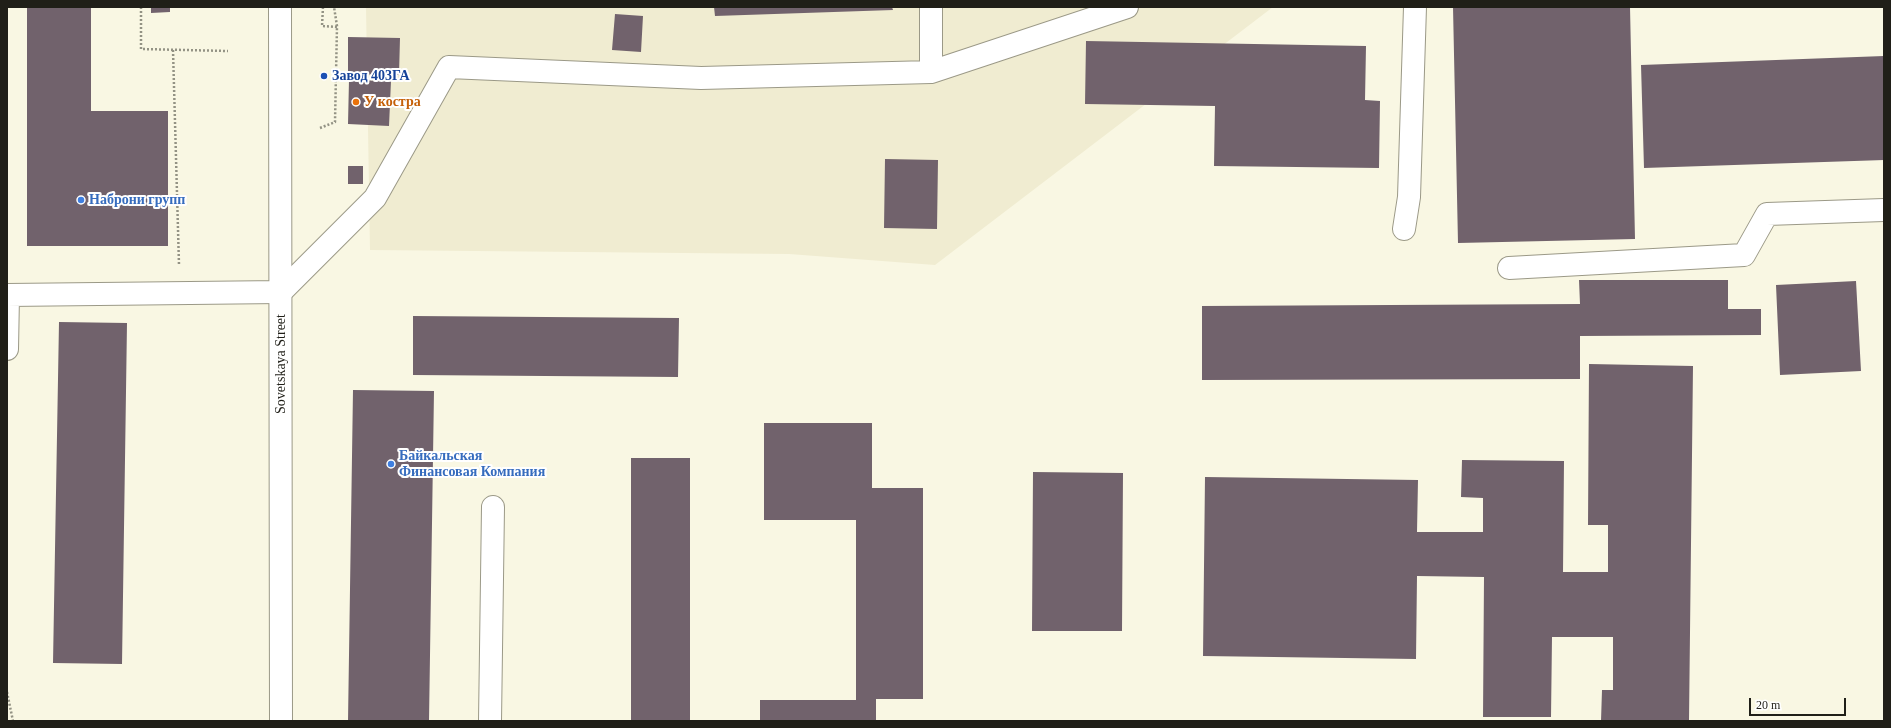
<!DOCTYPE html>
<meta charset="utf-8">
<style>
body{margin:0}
#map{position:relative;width:1891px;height:728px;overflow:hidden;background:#f9f7e3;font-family:Georgia,serif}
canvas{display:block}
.frame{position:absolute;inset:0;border:8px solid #201f18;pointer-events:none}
.scale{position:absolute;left:1749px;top:698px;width:97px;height:18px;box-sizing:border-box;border:2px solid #201f18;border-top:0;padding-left:5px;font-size:12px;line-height:14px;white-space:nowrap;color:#201f18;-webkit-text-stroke:3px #fff;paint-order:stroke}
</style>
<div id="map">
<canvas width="1891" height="728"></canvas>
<div class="frame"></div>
<div class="scale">20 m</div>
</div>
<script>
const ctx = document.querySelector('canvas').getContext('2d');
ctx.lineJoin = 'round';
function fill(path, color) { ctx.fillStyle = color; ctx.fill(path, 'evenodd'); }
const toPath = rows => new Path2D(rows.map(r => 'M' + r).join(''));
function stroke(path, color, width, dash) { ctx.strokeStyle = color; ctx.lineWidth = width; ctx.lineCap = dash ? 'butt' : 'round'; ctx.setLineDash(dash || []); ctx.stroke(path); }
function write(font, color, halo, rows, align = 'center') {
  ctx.font = font + ' Georgia,serif'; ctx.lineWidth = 4; ctx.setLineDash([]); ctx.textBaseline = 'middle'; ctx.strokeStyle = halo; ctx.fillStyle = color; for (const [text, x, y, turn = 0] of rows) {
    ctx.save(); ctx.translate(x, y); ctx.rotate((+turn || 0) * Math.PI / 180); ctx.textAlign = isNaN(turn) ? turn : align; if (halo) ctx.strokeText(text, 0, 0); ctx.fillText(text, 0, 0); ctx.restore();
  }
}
fill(toPath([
 [366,7,1273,7,935,265,789,254,370,250]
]), '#f0ecd1');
fill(toPath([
 [27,7,91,7,91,111,168,111,168,246,27,246],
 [151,7,170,7,170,12,151,13],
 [714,7,892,7,893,10,715,16],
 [1453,7,1630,7,1635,239,1458,243],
 [615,14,643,16,641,52,612,50],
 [348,37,400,38,399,75,348,74],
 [1086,41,1366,46,1365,100,1380,101,1379,168,1214,166,1215,106,1085,104],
 [1884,56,1884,160,1644,168,1641,65],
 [349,80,391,81,389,126,348,124],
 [885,159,938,160,937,229,884,228],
 [348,166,363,166,363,184,348,184],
 [1579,280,1728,280,1728,309,1761,309,1761,335,1580,336,1580,379,1202,380,1202,306,1580,304],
 [1856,281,1861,371,1780,375,1776,285],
 [413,316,679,318,678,377,413,375],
 [59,322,127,323,122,664,53,663],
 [1589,364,1693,366,1689,721,1601,721,1602,690,1613,690,1613,637,1552,637,1551,717,1483,717,1484,577,1417,576,1416,659,1203,656,1205,477,1418,480,1417,532,1483,532,1483,498,1461,497,1462,460,1564,461,1563,572,1608,572,1608,525,1588,525],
 [353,390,434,391,429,721,348,721],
 [764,423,872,423,872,488,923,488,923,699,876,699,876,721,760,721,760,700,856,700,856,520,764,520],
 [631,458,690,458,690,721,631,721],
 [1033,472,1123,473,1122,631,1032,631]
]), '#71626c');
const minor = toPath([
 [931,72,1127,7],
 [1404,229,1409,197,1415,7],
 [1509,268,1744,255,1767,214,1884,210],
 [7,295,281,292,375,198,449,67,701,78,931,72,931,7],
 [7,296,8,296,7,349],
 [490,721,493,507]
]);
const major = toPath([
 [280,7,281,721]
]);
stroke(minor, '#9b9987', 24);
stroke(major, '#9b9987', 24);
stroke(toPath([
 [141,7,141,49,228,51],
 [323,7,322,26,337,27],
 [173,50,179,265],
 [320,128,335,122,337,26,334,7],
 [7,692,13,721]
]), '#939284', 2.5, [2, 2]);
stroke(minor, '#fff', 22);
stroke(major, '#fff', 22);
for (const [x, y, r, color] of [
 [324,76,4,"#1a4fb4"],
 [356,102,4,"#e8710a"],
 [81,200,4,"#3f7fe0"],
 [391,464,4,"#3f7fe0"]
]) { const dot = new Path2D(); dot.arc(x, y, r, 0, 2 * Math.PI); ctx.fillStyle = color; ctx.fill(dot); stroke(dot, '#fff', 1.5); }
write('bold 14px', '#164399', '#fff', [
 ["Завод 403ГА",332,76]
], 'left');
write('bold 14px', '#c56008', '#fff', [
 ["У костра",364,102]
], 'left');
write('bold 14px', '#366cbe', '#fff', [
 ["Наброни групп",89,200],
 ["Байкальская",399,456],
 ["Финансовая Компания",399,472]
], 'left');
write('14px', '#201f18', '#fff', [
 ["Sovetskaya Street",281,364,-90]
]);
</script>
